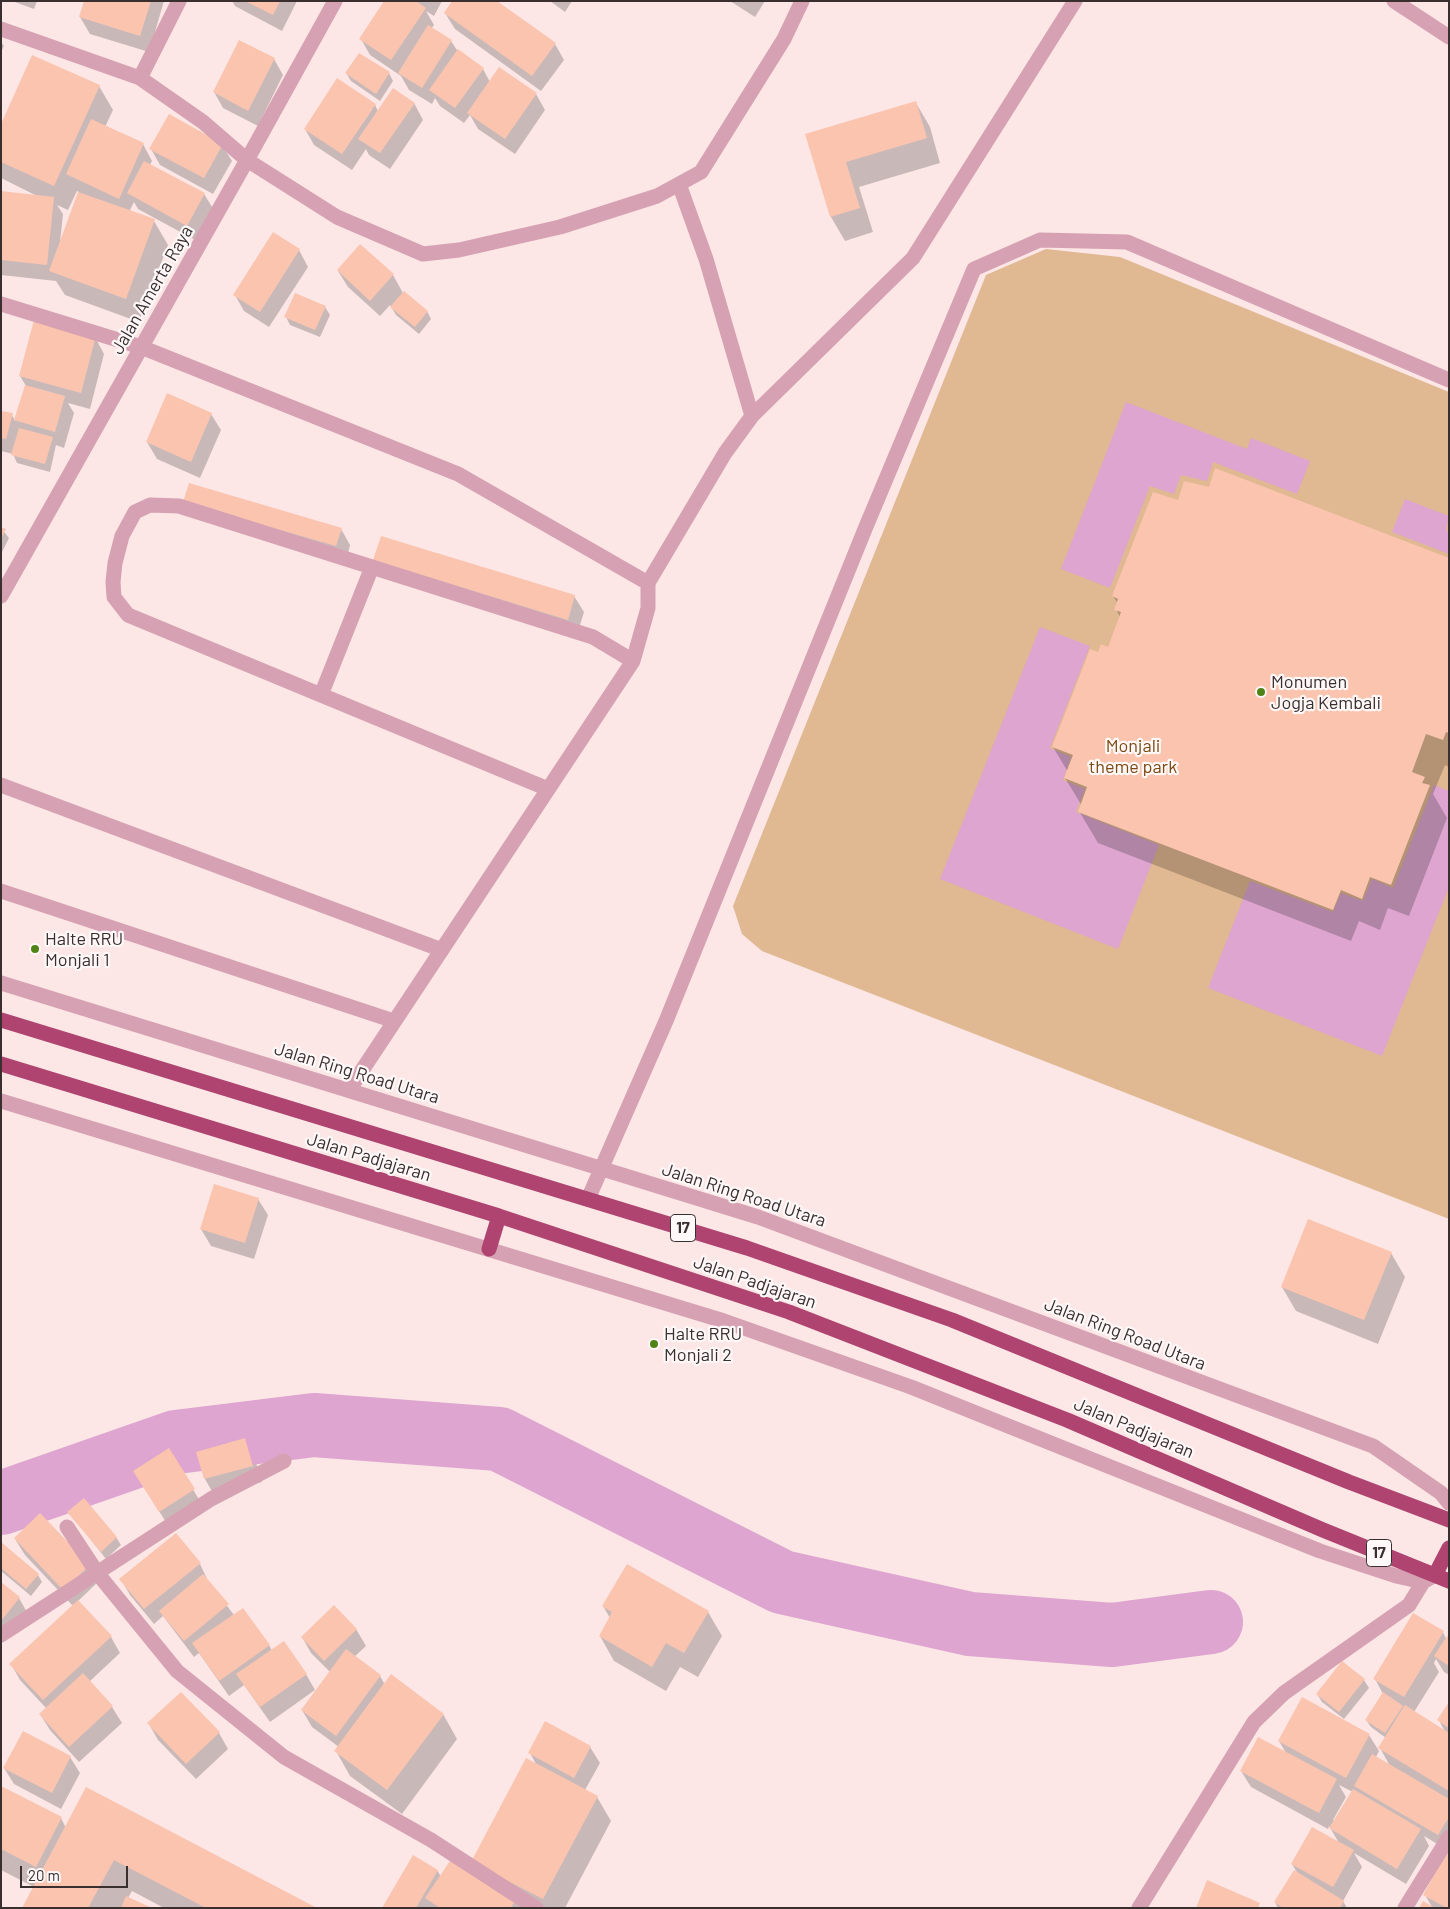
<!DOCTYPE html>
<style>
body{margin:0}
#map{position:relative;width:1450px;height:1909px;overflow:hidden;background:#fce7e6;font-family:Barlow,sans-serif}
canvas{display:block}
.frame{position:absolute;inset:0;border:2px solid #382f2e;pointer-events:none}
.scale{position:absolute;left:20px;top:1866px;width:108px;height:22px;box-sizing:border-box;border:2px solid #382f2e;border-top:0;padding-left:6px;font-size:15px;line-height:18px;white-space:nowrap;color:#382f2e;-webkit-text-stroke:4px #fef8f8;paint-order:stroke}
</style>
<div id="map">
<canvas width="1450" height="1909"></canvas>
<div class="frame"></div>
<div class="scale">20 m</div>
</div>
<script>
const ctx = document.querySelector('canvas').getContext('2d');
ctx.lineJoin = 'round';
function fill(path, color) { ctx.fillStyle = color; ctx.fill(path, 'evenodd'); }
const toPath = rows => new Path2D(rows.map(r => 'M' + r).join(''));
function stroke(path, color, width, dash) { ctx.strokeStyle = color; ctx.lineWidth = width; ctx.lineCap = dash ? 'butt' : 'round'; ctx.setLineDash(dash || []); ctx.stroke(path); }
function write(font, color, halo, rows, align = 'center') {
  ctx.font = font + ' Barlow,sans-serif'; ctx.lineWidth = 4.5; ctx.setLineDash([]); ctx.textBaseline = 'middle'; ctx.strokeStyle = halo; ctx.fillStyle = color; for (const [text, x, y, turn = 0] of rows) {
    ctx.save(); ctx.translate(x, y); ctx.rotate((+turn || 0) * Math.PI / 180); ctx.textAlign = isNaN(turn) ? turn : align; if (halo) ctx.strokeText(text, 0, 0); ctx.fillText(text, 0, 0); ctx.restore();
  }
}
fill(toPath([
 [1046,249,1120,257,1449,392,1449,1219,762,951,742,934,733,906,986,275]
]), '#e0b892');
fill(toPath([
 [1126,402,1247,449,1251,438,1310,461,1297,494,1213,462,1207,481,1181,475,1174,494,1150,486,1110,588,1061,569],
 [1405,499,1449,516,1446,530,1449,532,1449,554,1392,532],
 [1040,627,1090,646,1050,748,1071,757,1063,780,1085,789,1076,812,1159,845,1118,949,940,879],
 [1434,785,1449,791,1449,887,1382,1056,1208,988,1250,881,1333,912,1341,893,1363,901,1372,879,1393,888]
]), '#dda5cf');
fill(toPath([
 [12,1,37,1,34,9],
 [85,1,164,1,149,52,90,34,80,17],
 [232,1,297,1,282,31,235,6],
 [386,1,442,1,434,16,426,11,434,25,431,29,451,41,457,50,483,69,490,82,536,94,545,110,515,154,478,129,470,115,464,123,440,106,435,98,432,104,409,90,401,76,370,55,361,39],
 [550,1,572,1,565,12],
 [730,1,765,1,755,17],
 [445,13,555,44,564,60,541,91,455,29],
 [1,42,4,46,1,52],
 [274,59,283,75,258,126,223,108,214,92],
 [346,73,389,73,393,81,380,101,351,81],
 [99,86,113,110,105,127,143,144,152,161,150,165,204,194,214,210,197,241,138,209,134,202,129,212,154,221,168,245,139,322,65,295,56,281,1,275,1,192,37,196,1,178,1,127],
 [77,191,79,192,60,243,63,214,57,205,68,210],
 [414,103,423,120,390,169,369,155,366,149,352,170,314,145,305,129,375,105,378,111],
 [916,103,930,127,940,163,859,187,873,232,845,241,831,217,806,135],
 [222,145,232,161,213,194,160,165,151,149],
 [360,246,393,275,403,293,427,311,431,319,419,334,396,315,390,305,380,316,348,287,338,271],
 [299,250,308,267,269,327,244,311,235,295],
 [325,307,330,315,320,337,290,325,286,317],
 [95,337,104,354,90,409,68,403,74,413,64,448,56,445,50,472,17,463,13,454,1,451,1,412,12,415,15,421,26,386,20,376],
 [211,414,221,430,200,478,157,459,147,442],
 [1178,502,1449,560,1449,767,1445,765,1433,794,1447,818,1409,916,1388,908,1380,930,1359,921,1351,941,1098,843,1079,811,1082,806,1065,778,1068,772,1053,747,1098,653,1108,648,1120,617,1116,609,1118,604,1113,596],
 [194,518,341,529,350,545,346,562],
 [1,528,9,538,2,552,1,552],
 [374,560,574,596,584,612,577,635],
 [258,1199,268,1215,254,1259,211,1246,201,1229],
 [1391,1253,1405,1277,1378,1344,1296,1311,1282,1287],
 [245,1440,254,1456,262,1482,214,1495,205,1479,197,1453],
 [169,1450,203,1506,169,1527,144,1487],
 [69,1512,116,1537,121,1545,106,1559],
 [15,1539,89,1566,98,1582,77,1602,111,1637,120,1653,89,1682,112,1707,122,1723,79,1762,50,1730,40,1714,46,1708,20,1680,11,1664,73,1606,25,1555],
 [1,1544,38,1575,42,1582,31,1596,1,1571],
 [200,1564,208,1581,234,1615,269,1645,272,1651,306,1674,315,1690,270,1722,244,1685,229,1696,199,1653,194,1657,163,1616,154,1624,130,1595,121,1579],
 [1,1584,19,1598,28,1614,1,1633],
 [603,1606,708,1612,722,1636,698,1677,680,1667,666,1691,614,1661,600,1636,610,1618],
 [356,1629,366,1646,354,1657,380,1676,385,1685,443,1714,457,1739,402,1814,350,1776,336,1751,339,1747,312,1727,302,1710,330,1672,311,1653,302,1637],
 [1443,1632,1446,1639,1449,1638,1449,1675,1444,1672,1436,1659,1434,1663,1439,1672,1414,1712,1445,1732,1439,1720,1449,1704,1449,1908,1420,1908,1432,1907,1425,1895,1449,1851,1424,1836,1429,1846,1406,1884,1354,1853,1362,1867,1343,1901,1347,1908,1278,1908,1275,1902,1298,1874,1292,1864,1339,1843,1329,1826,1328,1829,1251,1787,1241,1771,1286,1753,1279,1741,1369,1735,1379,1751,1376,1757,1390,1766,1380,1748,1386,1738,1371,1727,1366,1720,1383,1694,1375,1679],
 [1339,1785,1353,1792,1335,1821,1333,1820,1346,1797],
 [1342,1663,1364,1680,1369,1688,1344,1719,1322,1702,1317,1694],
 [149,1724,219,1733,228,1749,196,1779,158,1740],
 [590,1747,600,1763,585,1790,597,1797,611,1821,565,1908,384,1908,437,1870,441,1877,483,1879,536,1764,530,1753],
 [70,1757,80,1773,61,1809,14,1784,4,1768],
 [1,1788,61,1818,66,1828,312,1908,164,1908,132,1891,128,1898,149,1908,24,1908,34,1887,1,1870]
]), '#0003');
stroke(toPath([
 [1,1503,176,1442,314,1425,499,1439,782,1582,970,1624,1112,1635,1211,1622]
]), '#dda5cf', 64);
fill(toPath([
 [84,1,151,1,140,36,79,17],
 [245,1,280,1,273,15],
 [384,1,416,1,426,8,391,60,359,39],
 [452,1,497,1,556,43,532,76,444,13],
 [428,25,452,40,422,88,398,73],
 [239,40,275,58,248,111,213,92],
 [458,49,484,68,455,108,429,90],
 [359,53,390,72,376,94,345,73],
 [32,55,100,85,54,186,1,162,1,124],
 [499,67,537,93,505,139,467,113],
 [337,78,376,104,342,154,304,129],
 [393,88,415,103,380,153,358,139],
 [916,101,927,138,846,162,860,208,830,217,805,134],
 [169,114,223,144,204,178,149,149],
 [91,119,144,143,119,199,66,174],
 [144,161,205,193,187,226,127,193],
 [1,191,54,197,47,265,1,260],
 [78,192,155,219,126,299,49,271],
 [273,232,300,249,260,312,233,295],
 [360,244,394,274,370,301,337,270],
 [404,291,428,311,415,327,390,307],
 [295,293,326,306,315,330,284,317],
 [34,320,96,336,81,393,19,376],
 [25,385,65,396,55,432,14,420],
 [167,393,212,413,191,462,146,442],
 [1,411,13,413,6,439,1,438],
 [19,428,53,437,45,464,11,455],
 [1215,468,1449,558,1449,733,1446,732,1443,740,1426,734,1412,772,1425,777,1422,783,1430,785,1391,885,1370,877,1362,899,1341,890,1333,910,1078,812,1087,787,1064,778,1073,755,1052,747,1090,649,1098,652,1101,644,1108,647,1121,612,1114,610,1118,599,1112,596,1153,492,1178,500,1184,481,1209,487],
 [189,483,342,528,336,546,183,502],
 [1,527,6,529,1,538],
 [381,536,575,595,568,620,373,560],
 [214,1184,259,1198,245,1243,200,1229],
 [1308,1219,1392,1252,1364,1320,1281,1287],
 [245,1438,253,1466,204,1479,196,1452],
 [169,1448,195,1489,159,1512,133,1471],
 [84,1498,117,1537,101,1552,67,1512],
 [40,1513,90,1565,63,1590,14,1538],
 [176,1533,201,1563,144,1609,119,1579],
 [1,1542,39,1574,26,1589,1,1568],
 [627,1564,709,1611,684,1653,666,1643,652,1667,599,1636,612,1612,602,1606],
 [203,1574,229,1604,184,1641,159,1611],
 [1,1582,20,1597,1,1621],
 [78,1600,112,1636,43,1700,9,1664],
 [334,1605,357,1629,324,1661,301,1637],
 [243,1608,270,1645,219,1681,192,1643],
 [1413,1613,1444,1631,1404,1697,1373,1679],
 [1447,1636,1449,1637,1449,1666,1434,1656],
 [284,1641,307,1674,260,1707,236,1674],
 [346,1649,381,1675,336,1736,301,1710],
 [1342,1661,1365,1679,1339,1712,1316,1694],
 [83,1673,113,1706,69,1747,39,1714],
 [391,1674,444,1714,387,1790,334,1751],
 [181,1692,220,1732,186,1764,147,1723],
 [1383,1692,1403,1706,1385,1733,1365,1720],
 [1302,1697,1370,1734,1346,1778,1278,1741],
 [1449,1702,1449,1728,1437,1720],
 [1405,1705,1449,1733,1449,1791,1378,1748],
 [545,1721,591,1746,574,1778,528,1753],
 [23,1731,71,1756,52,1793,3,1768],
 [1258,1737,1337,1779,1319,1813,1240,1771],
 [1372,1754,1449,1799,1449,1817,1438,1835,1354,1786],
 [526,1758,598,1796,543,1899,471,1862],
 [1,1786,62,1817,36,1867,1,1849],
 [86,1787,317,1908,206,1908,114,1860,88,1908,22,1908],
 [1353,1789,1421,1829,1397,1869,1329,1828],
 [1312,1827,1354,1850,1333,1887,1291,1864],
 [1449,1848,1449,1908,1447,1908,1423,1895],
 [413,1855,438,1870,416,1908,382,1908],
 [452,1858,516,1899,511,1908,440,1908,425,1898],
 [1294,1870,1344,1901,1340,1908,1283,1908,1274,1902],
 [1207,1880,1260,1903,1258,1908,1196,1908],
 [126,1896,152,1908,121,1908],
 [1423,1901,1435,1908,1419,1908]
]), '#fbc4af');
stroke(toPath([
 [1394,1,1449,37],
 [1,29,140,78,203,122,247,160,337,217,423,254,459,250,560,227,657,196,701,172,784,39,802,1],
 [140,78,179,1],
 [1,304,141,347,458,474,648,583,648,608,633,661,349,1090],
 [752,416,913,258,1075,1],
 [648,583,725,453,752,416,706,259,679,184],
 [1,596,247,160,335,1],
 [321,695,372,567],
 [1,785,442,950],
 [548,789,128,615,114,597,113,582,115,563,122,536,135,512,150,505,179,506,593,637,633,661],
 [1,891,394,1021],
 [1,983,758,1217,1373,1446,1441,1493,1449,1503],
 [1,1101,724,1321,911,1387,1320,1551,1396,1576,1423,1582,1435,1575],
 [588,1199,666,1021,865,529,974,269,1040,240,1127,242,1449,380],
 [67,1527,98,1574,177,1671,284,1757,431,1840,536,1908],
 [1,1635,211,1499,284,1461],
 [1139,1908,1254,1722,1284,1693,1409,1605,1423,1582],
 [1405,1908,1449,1837]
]), '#d6a1b2', 15);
stroke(toPath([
 [1,1020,747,1248,952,1320,1349,1482,1449,1520],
 [1,1064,499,1216,789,1312,1067,1420,1323,1530,1449,1581],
 [489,1249,499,1216],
 [1435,1575,1449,1548]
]), '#af4470', 15);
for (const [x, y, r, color] of [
 [1261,692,5,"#508317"],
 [35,949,5,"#508317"],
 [654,1344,5,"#508317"]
]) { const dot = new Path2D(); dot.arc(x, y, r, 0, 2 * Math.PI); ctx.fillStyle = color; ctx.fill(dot); stroke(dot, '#fef8f8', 2); }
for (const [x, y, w] of [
 [683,1228,25],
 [1379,1553,25]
]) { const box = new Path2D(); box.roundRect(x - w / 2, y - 13.5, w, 27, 4); ctx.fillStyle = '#fef8f8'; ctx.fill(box); stroke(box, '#382f2e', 1); }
write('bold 16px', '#382f2e', null, [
 ["17",683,1228],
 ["17",1379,1553]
]);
write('18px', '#382f2e', '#fef8f8', [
 ["Jalan Amerta Raya",152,290,-60],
 ["Jalan Ring Road Utara",357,1073,17],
 ["Jalan Padjajaran",369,1157,17],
 ["Jalan Ring Road Utara",744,1195,18],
 ["Jalan Padjajaran",755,1282,19],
 ["Jalan Ring Road Utara",1125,1334,21],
 ["Jalan Padjajaran",1134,1428,23]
]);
write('18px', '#382f2e', '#fef8f8', [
 ["Monumen",1271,682],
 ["Jogja Kembali",1271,703],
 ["Halte RRU",45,939],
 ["Monjali 1",45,960],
 ["Halte RRU",664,1334],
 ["Monjali 2",664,1355]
], 'left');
write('18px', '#7a4a12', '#fef8f8', [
 ["Monjali",1133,746],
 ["theme park",1133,767]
]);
</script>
